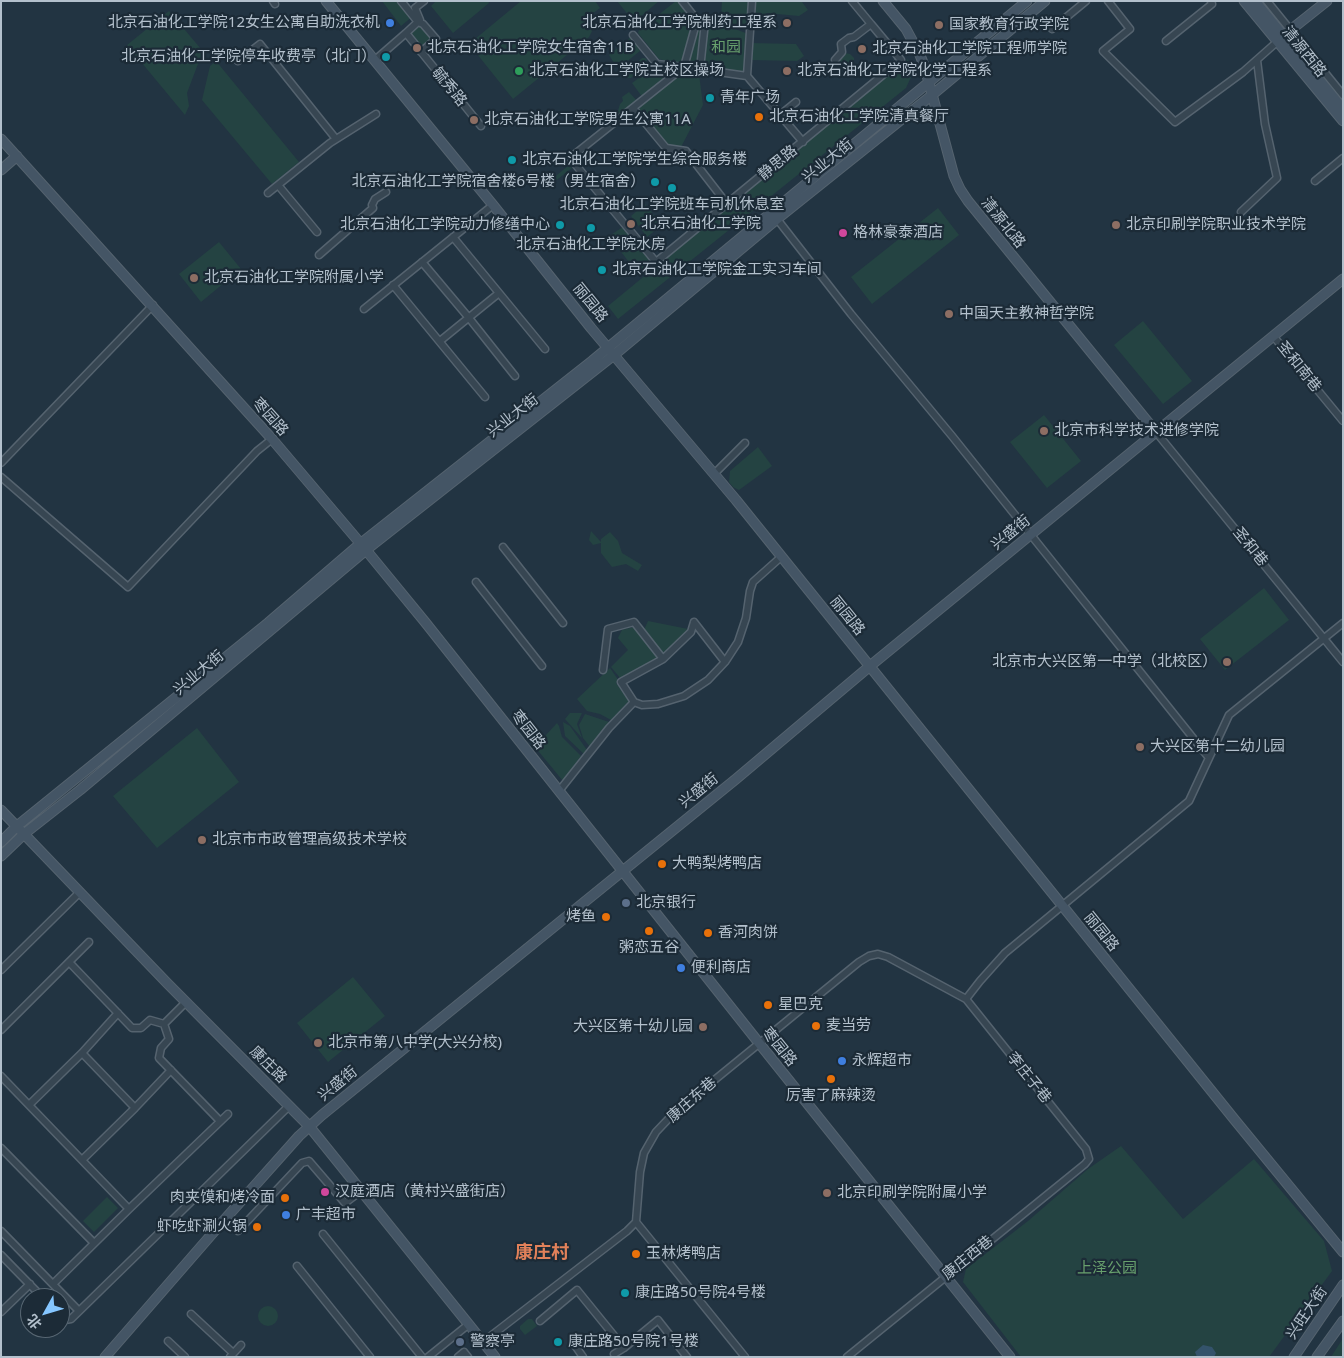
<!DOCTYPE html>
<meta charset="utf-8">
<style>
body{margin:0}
#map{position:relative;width:1344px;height:1358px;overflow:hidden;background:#223442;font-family:"Noto Sans","Noto Sans SC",sans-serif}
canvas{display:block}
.frame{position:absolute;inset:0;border:2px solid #b3c0cc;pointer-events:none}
.north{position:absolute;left:20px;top:1288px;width:50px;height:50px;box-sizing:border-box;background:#1c2b37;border:1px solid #586773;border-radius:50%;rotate:231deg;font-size:14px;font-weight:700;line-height:20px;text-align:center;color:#b3c0cc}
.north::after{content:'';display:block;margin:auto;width:18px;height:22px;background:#85c6ff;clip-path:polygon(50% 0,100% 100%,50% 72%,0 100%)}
</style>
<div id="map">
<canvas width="1344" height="1358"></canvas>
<div class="frame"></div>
<div class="north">北</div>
</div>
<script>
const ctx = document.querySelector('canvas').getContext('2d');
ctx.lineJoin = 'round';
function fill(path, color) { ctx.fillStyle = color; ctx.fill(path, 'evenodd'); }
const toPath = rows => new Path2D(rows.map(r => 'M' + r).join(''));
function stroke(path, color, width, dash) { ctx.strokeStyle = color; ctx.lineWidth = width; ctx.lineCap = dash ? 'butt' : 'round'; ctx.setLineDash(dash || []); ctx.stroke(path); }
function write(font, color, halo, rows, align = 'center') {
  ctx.font = font + ' "Noto Sans","Noto Sans SC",sans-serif'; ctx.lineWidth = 4.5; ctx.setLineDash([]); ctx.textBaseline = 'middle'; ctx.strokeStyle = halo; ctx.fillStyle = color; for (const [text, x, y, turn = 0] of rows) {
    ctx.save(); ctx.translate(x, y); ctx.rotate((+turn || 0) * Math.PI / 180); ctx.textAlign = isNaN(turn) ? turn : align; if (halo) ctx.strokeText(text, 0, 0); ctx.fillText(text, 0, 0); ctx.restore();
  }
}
fill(toPath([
 [382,1,402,1,413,16,401,26],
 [436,1,488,1,489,3,453,33,431,6],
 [521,1,595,1,600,8,584,20,592,31,589,37,513,99,469,44],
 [617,1,659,1,634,22],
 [676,1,678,1,694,21,682,65,659,59,638,33,639,30],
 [722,1,750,1,748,30,721,19],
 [754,1,802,2,808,10,799,16,766,13,765,26,752,25],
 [169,11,201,49,201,56,187,93,189,106,185,115,127,45],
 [697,20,705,22,700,69,684,67],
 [712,20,748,34,744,72,703,68,707,25],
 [419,26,422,26,433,40,420,49,410,34],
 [631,37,640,51,620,67,614,63,609,55],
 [750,43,796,44,804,56,797,61,750,60],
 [844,53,850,54,854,58,854,63,845,71,836,61],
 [642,58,645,58,647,60,645,63,631,78,624,78,623,74],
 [908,59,911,77,906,88,618,319,608,306],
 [216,61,299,162,272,184,202,100,210,66],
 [657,65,673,68,674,71,643,98,632,83],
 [684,70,699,74,703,105,681,147,667,146,636,108],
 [629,92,638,102,620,117,617,114,620,104,623,101,622,97],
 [568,166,572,168,549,186,546,184],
 [645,204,662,225,647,237,631,216],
 [938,208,959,235,872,304,851,277],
 [623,227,650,261,649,265,638,274,609,236],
 [219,242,241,269,201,302,179,274],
 [1143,321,1192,381,1163,404,1114,345],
 [1044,415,1081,461,1047,488,1010,442],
 [758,447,772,466,739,490,733,487,729,482,730,471],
 [591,531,601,542,601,539,610,532,618,541,622,553,642,565,638,571,626,564,612,567,601,553,601,543,593,545,589,540],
 [1264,588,1289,620,1225,670,1200,639],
 [648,621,688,629,681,640,665,656,644,630],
 [634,627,660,659,621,679,611,667,628,650,618,638,622,630],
 [610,668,619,681,616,683,629,701,611,720,600,714,587,711,577,699],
 [570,713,582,713,577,724,582,738,565,719],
 [585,714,609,722,590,747,583,738,579,725],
 [563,722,570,726,587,750,584,754,565,736],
 [557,723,559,726,562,737,581,756,563,781,535,747],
 [197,728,239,782,157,848,113,796],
 [353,977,385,1016,328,1062,297,1023],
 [1121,1146,1183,1219,1254,1159,1324,1241,1332,1271,1269,1357,1021,1357,963,1282,966,1269,1028,1221,1088,1169],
 [107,1197,118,1208,94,1232,83,1221],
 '258 1316a10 10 0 1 1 20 0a10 10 0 1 1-20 0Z',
 [528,1319,532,1319,537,1326,525,1335,520,1329,520,1326],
 [1343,1338,1343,1357,1331,1357,1340,1343]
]), '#244342');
fill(toPath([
 [1203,1345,1212,1347,1216,1353,1214,1357,1197,1357,1195,1352]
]), '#34536b');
const street = toPath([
 [273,1,275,4],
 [401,1,418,22,423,24,436,39,421,52],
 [682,1,697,20],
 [1108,1,1130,29,1103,51,1175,122,1243,72,1278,41],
 [1267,1,1343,95],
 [697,20,684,67,747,76,752,1],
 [697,20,705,22,700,69],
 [1052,29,1086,1],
 [406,33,420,20,415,8,424,1],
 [633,35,657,64,684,67,570,158,656,262,901,60,871,24],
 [1166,41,1212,4,1211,1],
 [375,60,406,33,481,126],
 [835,60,842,52,841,44,849,38,854,37,871,24,852,1],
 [238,61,260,44,336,139],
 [747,76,803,142],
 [633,108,666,148,686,151,727,204],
 [780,115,796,102],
 [1315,181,1343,158],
 [278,185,317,232],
 [268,193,330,143,376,114],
 [1241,212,1277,178,1265,124,1257,60],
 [777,219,851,314,952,436,1209,758],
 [319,255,373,208,372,205,375,199,386,192],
 [422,262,469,318,515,376],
 [393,285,485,397],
 [499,293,545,349],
 [364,309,493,205],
 [1274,337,1343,421],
 [440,341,499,293,453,237],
 [1156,432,1343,662],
 [1,463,153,305],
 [714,474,745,443],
 [1,477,128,587,257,451,272,439],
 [503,547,563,623],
 [476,582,542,666],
 [694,622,725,662],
 [603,670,608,629,634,622,663,659,691,632,694,622],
 [634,702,621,682,663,659],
 [559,791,609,728,634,702,642,705,658,704,684,696,708,680,725,662,738,642,746,618,750,591,753,582,781,557],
 [69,962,132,1028,141,1028,150,1020,164,1024,169,1039,161,1048,159,1058,220,1121],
 [1,970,80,892],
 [966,999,980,981,1005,953,1189,801,1229,715,1343,623],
 [164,1024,186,1002],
 [1,1030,89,942],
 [82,1053,118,1013],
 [1,1076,128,1208,128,1210,53,1284],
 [29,1105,82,1053,135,1108,82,1160],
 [135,1108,171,1070],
 [1,1148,94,1243],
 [128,1210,228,1114],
 [225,1219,238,1231,302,1163,309,1161,345,1203,361,1191],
 [636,1222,745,1357],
 [1,1231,79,1311],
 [323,1234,422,1357],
 [1,1255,43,1298],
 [297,1266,370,1357],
 [1,1312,30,1284],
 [191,1314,233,1353],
 [60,1316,65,1320,71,1319,289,1106],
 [540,1321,577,1290,624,1348],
 [168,1341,185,1357],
 [483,1342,627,1231,636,1222,640,1172,644,1153,656,1132,674,1113,859,962,869,956,878,954,888,957,966,999,1086,1149,1089,1159,1085,1164,847,1357],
 [574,1344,583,1357],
 [614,1354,624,1348,658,1320,687,1357],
 [230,1357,241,1345],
 [428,1357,469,1324],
 [458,1357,464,1352,468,1357]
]);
const secondary = toPath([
 [326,1,493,205,591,328,736,500,1234,1119,1343,1252],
 [883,1,906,29,920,55,925,68,954,176,960,189,968,201,1156,432],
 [1244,1,1343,121],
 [1255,1,1343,109],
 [1283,36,1327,1],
 [1,139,272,439,366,550,425,622,759,1043,1010,1357],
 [1,170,17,156],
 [1,810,167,983,309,1126,495,1357],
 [1,842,17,826,268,623,360,544,592,361,1027,1],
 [1,856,24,834,80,790,366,550,614,355,777,219,932,95,1045,1],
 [105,1357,225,1219,299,1136,322,1115,736,779,870,666,1343,279],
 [1294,1357,1343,1285],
 [1317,1357,1343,1321]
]);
stroke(street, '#55636f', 9);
stroke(secondary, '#55636f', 11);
stroke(street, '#374652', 6);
stroke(secondary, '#445565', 9);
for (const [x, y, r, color] of [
 [390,23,5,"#3f7fe0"],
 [787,23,5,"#8d6e63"],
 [939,25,5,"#8d6e63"],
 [417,48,5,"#8d6e63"],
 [862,49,5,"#8d6e63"],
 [386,57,5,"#0f9aa8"],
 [519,71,5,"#2e9e5b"],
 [787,71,5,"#8d6e63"],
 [710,98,5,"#0f9aa8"],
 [759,117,5,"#e8710a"],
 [474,120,5,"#8d6e63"],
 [512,160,5,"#0f9aa8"],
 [655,182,5,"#0f9aa8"],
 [672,188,5,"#0f9aa8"],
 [631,224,5,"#8d6e63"],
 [560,225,5,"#0f9aa8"],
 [1116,225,5,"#8d6e63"],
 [591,228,5,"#0f9aa8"],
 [843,233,5,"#d1479c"],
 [602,270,5,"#0f9aa8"],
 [194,278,5,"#8d6e63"],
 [949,314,5,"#8d6e63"],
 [1044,431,5,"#8d6e63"],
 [1227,662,5,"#8d6e63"],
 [1140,747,5,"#8d6e63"],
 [202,840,5,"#8d6e63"],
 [662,864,5,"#e8710a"],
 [626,903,5,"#5c6f8a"],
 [606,917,5,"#e8710a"],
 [649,931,5,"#e8710a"],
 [708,933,5,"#e8710a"],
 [681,968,5,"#3f7fe0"],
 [768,1005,5,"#e8710a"],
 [816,1026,5,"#e8710a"],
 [703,1027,5,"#8d6e63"],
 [318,1043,5,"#8d6e63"],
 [842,1061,5,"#3f7fe0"],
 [831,1079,5,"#e8710a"],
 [325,1192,5,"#d1479c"],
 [827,1193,5,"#8d6e63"],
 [285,1198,5,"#e8710a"],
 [286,1215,5,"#3f7fe0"],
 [257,1227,5,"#e8710a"],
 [636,1254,5,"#e8710a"],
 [625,1293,5,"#0f9aa8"],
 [460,1342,5,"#5c6f8a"],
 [558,1342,5,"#0f9aa8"]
]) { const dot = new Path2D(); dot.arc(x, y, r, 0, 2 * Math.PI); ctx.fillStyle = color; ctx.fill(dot); stroke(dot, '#1c2b37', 2); }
write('15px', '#b3c0cc', '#1c2b37', [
 ["北京石油化工学院12女生公寓自助洗衣机",380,23,"right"],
 ["北京石油化工学院制药工程系",777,23,"right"],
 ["国家教育行政学院",949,25],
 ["北京石油化工学院女生宿舍11B",427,48],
 ["北京石油化工学院工程师学院",872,49],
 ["北京石油化工学院停车收费亭（北门）",376,57,"right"],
 ["北京石油化工学院主校区操场",529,71],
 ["北京石油化工学院化学工程系",797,71],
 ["青年广场",720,98],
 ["北京石油化工学院清真餐厅",769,117],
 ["北京石油化工学院男生公寓11A",484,120],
 ["北京石油化工学院学生综合服务楼",522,160],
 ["北京石油化工学院宿舍楼6号楼（男生宿舍）",645,182,"right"],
 ["北京石油化工学院班车司机休息室",672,205,"center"],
 ["北京石油化工学院",641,224],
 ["北京石油化工学院动力修缮中心",550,225,"right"],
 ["北京印刷学院职业技术学院",1126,225],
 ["格林豪泰酒店",853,233],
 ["北京石油化工学院水房",591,245,"center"],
 ["北京石油化工学院金工实习车间",612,270],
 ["北京石油化工学院附属小学",204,278],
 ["中国天主教神哲学院",959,314],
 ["北京市科学技术进修学院",1054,431],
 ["北京市大兴区第一中学（北校区）",1217,662,"right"],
 ["大兴区第十二幼儿园",1150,747],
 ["北京市市政管理高级技术学校",212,840],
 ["大鸭梨烤鸭店",672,864],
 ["北京银行",636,903],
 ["烤鱼",596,917,"right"],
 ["香河肉饼",718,933],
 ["粥恋五谷",649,948,"center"],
 ["便利商店",691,968],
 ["星巴克",778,1005],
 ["麦当劳",826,1026],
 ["大兴区第十幼儿园",693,1027,"right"],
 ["北京市第八中学(大兴分校)",328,1043],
 ["永辉超市",852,1061],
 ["厉害了麻辣烫",831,1096,"center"],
 ["汉庭酒店（黄村兴盛街店）",335,1192],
 ["北京印刷学院附属小学",837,1193],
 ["肉夹馍和烤冷面",275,1198,"right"],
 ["广丰超市",296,1215],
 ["虾吃虾涮火锅",247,1227,"right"],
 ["玉林烤鸭店",646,1254],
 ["康庄路50号院4号楼",635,1293],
 ["警察亭",470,1342],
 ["康庄路50号院1号楼",568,1342]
], 'left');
write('15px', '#68a06d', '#1c2b37', [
 ["和园",726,48],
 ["上泽公园",1107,1269]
]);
write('15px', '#b3c0cc', '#1c2b37', [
 ["清源西路",1304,52,51],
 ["毓秀路",449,87,51],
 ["兴业大街",828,161,-39],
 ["静思路",778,163,-39],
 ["清源北路",1003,223,51],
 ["丽园路",590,303,51],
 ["圣和南巷",1299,367,51],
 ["兴业大街",513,416,-38],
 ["枣园路",270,417,48],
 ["兴盛街",1011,533,-39],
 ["圣和巷",1250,547,51],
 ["丽园路",847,616,51],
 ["兴业大街",199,673,-40],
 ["枣园路",528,730,52],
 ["兴盛街",699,791,-39],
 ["丽园路",1101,932,51],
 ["枣园路",779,1047,51],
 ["康庄路",268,1065,45],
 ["李庄子巷",1029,1078,51],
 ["兴盛街",338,1084,-39],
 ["康庄东巷",692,1100,-41],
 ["康庄西巷",968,1258,-39],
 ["兴旺大街",1307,1313,-56]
]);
write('bold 18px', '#e1815a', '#1c2b37', [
 ["康庄村",542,1253]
]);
</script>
